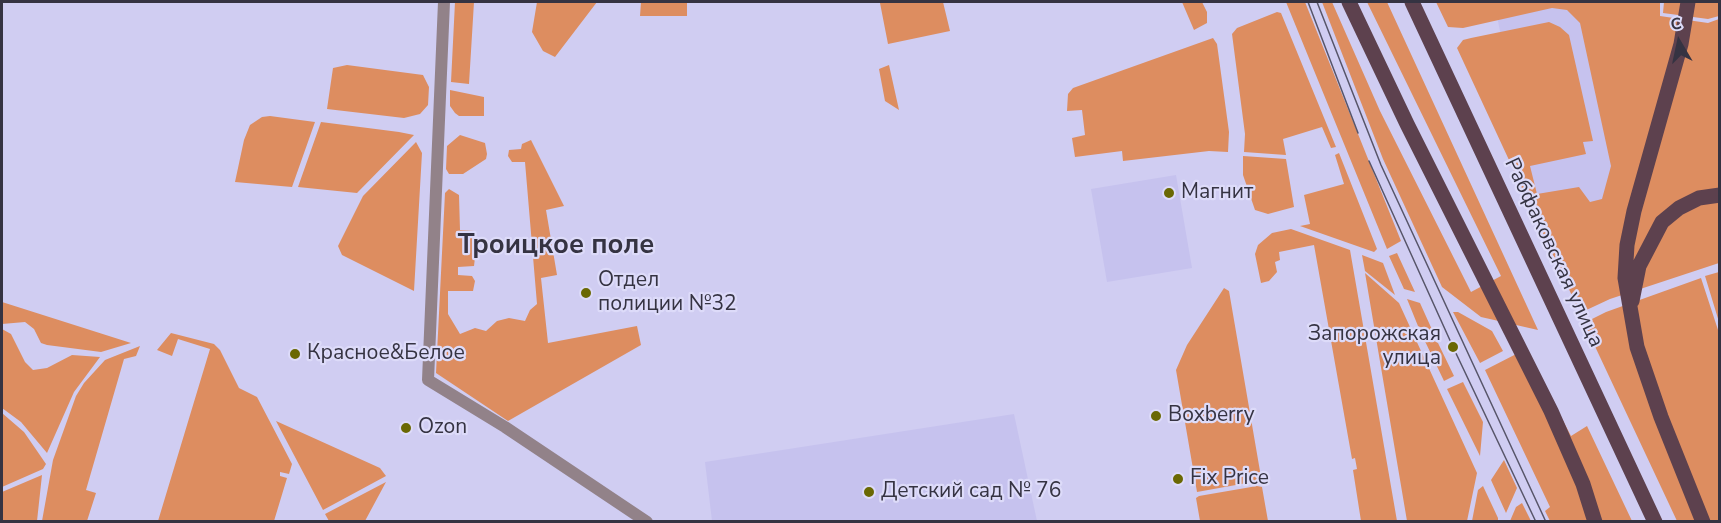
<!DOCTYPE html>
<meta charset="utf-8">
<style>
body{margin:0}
#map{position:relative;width:1721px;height:523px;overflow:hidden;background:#d0cdf2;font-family:"Nunito Sans",sans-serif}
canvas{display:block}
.frame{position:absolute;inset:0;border:3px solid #353342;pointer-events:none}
.north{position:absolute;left:1649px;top:12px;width:60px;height:60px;-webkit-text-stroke:4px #dddbf9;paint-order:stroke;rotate:351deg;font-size:16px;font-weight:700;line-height:24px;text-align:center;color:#353342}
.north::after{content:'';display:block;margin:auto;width:21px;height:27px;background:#353342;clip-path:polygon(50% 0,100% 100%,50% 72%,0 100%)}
</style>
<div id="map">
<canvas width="1721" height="523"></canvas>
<div class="frame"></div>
<div class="north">С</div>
</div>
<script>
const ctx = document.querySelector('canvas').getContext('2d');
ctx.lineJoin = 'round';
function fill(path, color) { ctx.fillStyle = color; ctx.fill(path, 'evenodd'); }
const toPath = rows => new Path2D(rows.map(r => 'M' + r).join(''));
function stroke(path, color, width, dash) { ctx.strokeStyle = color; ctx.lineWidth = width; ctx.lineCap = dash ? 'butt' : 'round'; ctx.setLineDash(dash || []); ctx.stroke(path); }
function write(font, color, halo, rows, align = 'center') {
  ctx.font = font + ' "Nunito Sans",sans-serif'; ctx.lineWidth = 4.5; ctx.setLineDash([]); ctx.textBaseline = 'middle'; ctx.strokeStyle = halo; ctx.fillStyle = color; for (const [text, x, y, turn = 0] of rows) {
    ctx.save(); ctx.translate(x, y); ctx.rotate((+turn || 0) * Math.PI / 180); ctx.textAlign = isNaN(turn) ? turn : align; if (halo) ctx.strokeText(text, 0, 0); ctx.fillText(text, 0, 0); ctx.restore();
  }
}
fill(toPath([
 [1588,2,1622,166,1609,210,1538,201,1523,149,1496,11],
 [1176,175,1192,268,1107,282,1091,189],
 [1014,414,1037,521,712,521,705,462]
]), '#c6c2ee');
fill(toPath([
 [455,2,474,2,469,84,451,82],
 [537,2,597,2,555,57,543,51,532,32],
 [641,2,687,2,687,16,640,16],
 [891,2,943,2,950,31,888,44,880,3],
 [1182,2,1202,2,1207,12,1207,23,1194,30],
 [1286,2,1305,2,1401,241,1387,249],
 [1322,2,1332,2,1380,111,1471,292,1501,276,1367,2,1387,2,1538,330,1481,317,1442,287,1383,159],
 [1436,2,1660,2,1660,16,1708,23,1719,19,1719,263,1610,299,1580,313,1457,48,1463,40,1471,38,1549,22,1560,27,1569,35,1593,141,1583,142,1586,154,1530,166,1537,194,1579,187,1590,202,1602,199,1611,166,1580,23,1567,10,1552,8,1463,28,1448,27],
 [1664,2,1719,2,1719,16,1708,19,1663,13],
 [1277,12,1281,13,1336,147,1331,148,1322,127,1283,139,1286,155,1244,152,1245,134,1232,34,1237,28],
 [1213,38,1217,44,1229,132,1228,152,1209,151,1123,161,1122,151,1075,157,1072,138,1085,135,1082,110,1067,111,1068,94,1073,88],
 [347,65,423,75,429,87,428,105,420,114,404,118,327,109,333,68],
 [889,65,899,110,885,101,879,69],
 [450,90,484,97,484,116,459,116,455,113,450,106],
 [270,116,315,122,292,187,235,182,244,140,250,125,262,117],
 [321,122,399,132,414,135,357,193,298,187],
 [460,135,485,143,487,154,486,159,463,174,449,174,446,169,447,146],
 [531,140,564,206,546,210,557,275,541,278,548,343,637,326,641,345,508,421,436,373,445,193,449,189,459,195,460,230,475,231,477,241,474,266,458,267,458,275,472,276,475,281,473,291,448,291,448,314,460,334,475,328,486,331,497,321,509,318,525,321,530,310,537,304,525,162,512,162,508,156,509,150,521,149,522,144],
 [416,142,422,153,414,291,342,255,338,246,363,196],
 [1339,153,1377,249,1374,252,1300,226,1310,224,1304,195,1344,184,1335,155],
 [1243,156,1286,159,1294,207,1268,214,1255,210,1243,175],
 [1291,229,1350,250,1397,521,1361,521,1353,470,1357,469,1355,458,1352,459,1314,245,1279,252,1280,260,1275,262,1277,272,1269,281,1261,283,1255,254,1258,245,1272,233],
 [1397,253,1415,292,1404,289,1389,256],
 [1362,255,1383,263,1395,295,1365,271],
 [1719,272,1720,272,1719,322,1705,276],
 [1365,273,1399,303,1477,473,1467,521,1407,521],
 [1701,278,1719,333,1719,521,1677,521,1584,323,1606,312],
 [1224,288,1229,291,1261,477,1258,481,1197,492,1176,370,1187,345],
 [1407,299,1420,303,1434,334,1418,326],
 [2,302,131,343,101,352,47,345,41,343,34,329,25,322,2,324],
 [1453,312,1458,312,1492,331,1503,351,1480,363],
 [2,329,11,334,25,362,33,370,47,368,72,355,100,357,74,392,47,453,21,422,2,408],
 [171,333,214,344,220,350,239,388,257,397,292,464,289,474,280,472,280,476,287,478,274,521,158,521,210,349,178,339,172,356,157,350],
 [1422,335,1438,343,1454,376,1444,381],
 [140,346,136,356,124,359,86,490,96,493,87,521,42,521,53,460,76,396,84,383,105,360],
 [1526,349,1571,436,1587,426,1632,521,1550,521,1545,511,1550,507,1485,370],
 [1463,382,1483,422,1480,456,1447,389],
 [2,413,24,432,46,464,43,469,2,487],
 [276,421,380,468,386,476,323,510],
 [1504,460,1517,488,1506,513,1491,480],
 [42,475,37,521,2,521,2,492],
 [386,482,365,521,329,521,325,514],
 [1257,486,1262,487,1268,521,1200,521,1196,498,1199,496],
 [1483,486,1498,518,1498,521,1472,521,1478,490],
 [1522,503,1531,521,1510,521,1516,507]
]), '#dd8d60');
stroke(toPath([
 [444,2,428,380,505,427,647,522]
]), '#928289', 12);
stroke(toPath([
 [1349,2,1407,124,1551,411,1583,484,1595,522],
 [1412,2,1655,522],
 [1688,2,1681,44,1634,211,1627,245,1625,278,1637,347,1661,417,1703,522],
 [1632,301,1639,266,1662,222,1679,208,1699,198,1720,195]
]), '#5d414e', 15);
stroke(toPath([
 [1308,2,1358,133],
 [1317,2,1381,165,1546,522],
 [1369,161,1453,347,1536,522]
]), '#575569', 1.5);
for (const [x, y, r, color] of [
 [1169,193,6,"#6a6803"],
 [586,293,6,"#6a6803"],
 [1453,347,6,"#6a6803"],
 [295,354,6,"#6a6803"],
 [1156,416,6,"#6a6803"],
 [406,428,6,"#6a6803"],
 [1178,479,6,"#6a6803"],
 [869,492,6,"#6a6803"]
]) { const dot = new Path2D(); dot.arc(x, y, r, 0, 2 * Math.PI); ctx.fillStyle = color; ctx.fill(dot); stroke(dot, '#dddbf9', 2); }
write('21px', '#353342', '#dddbf9', [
 ["Магнит",1181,193],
 ["Отдел",598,281],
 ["полиции №32",598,305],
 ["Запорожская",1441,335,"right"],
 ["улица",1441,359,"right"],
 ["Красное&Белое",307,354],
 ["Boxberry",1168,416],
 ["Ozon",418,428],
 ["Fix Price",1190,479],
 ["Детский сад № 76",881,492]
], 'left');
write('21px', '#353342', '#dddbf9', [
 ["Рабфаковская улица",1553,253,65]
]);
write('bold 27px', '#353342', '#dddbf9', [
 ["Троицкое поле",556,246]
]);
</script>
